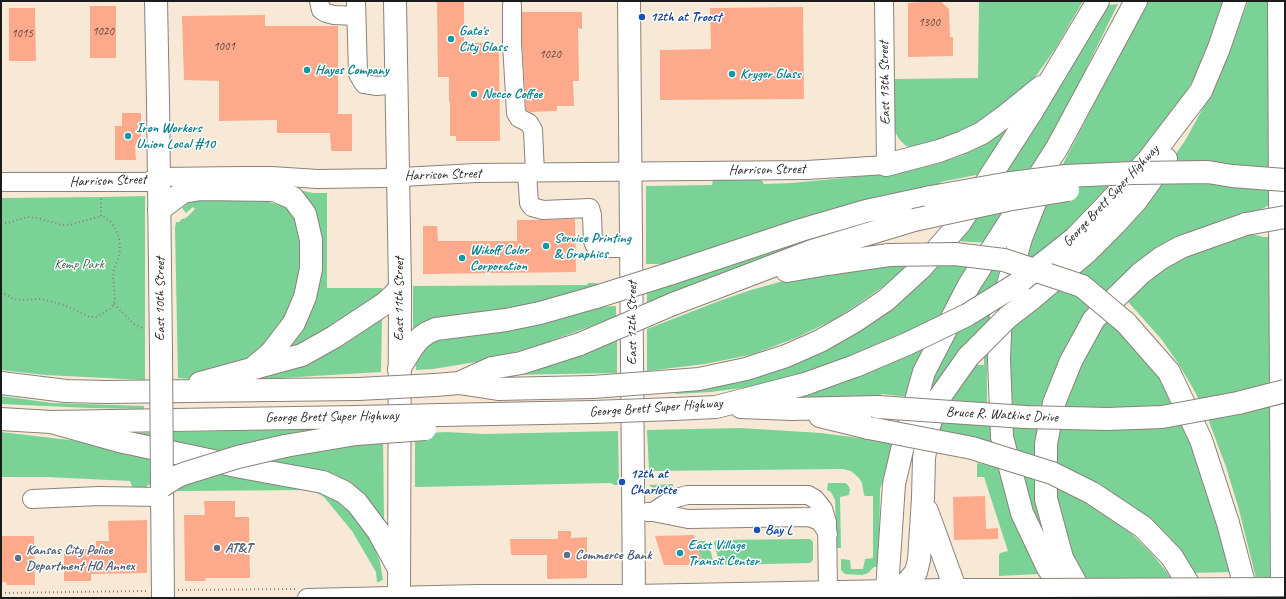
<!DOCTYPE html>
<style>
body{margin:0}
#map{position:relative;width:1286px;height:599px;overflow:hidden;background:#f8e9d7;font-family:Caveat,sans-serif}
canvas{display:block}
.frame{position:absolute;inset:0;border:2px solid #1c1c1c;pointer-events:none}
</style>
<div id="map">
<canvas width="1286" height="599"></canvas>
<div class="frame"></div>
</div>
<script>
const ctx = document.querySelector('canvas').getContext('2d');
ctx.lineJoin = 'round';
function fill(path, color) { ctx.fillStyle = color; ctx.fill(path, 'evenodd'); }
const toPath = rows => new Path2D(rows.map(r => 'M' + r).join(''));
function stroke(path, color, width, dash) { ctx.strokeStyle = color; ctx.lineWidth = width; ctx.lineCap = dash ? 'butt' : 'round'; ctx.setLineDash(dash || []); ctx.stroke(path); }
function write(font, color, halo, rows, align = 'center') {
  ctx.font = font + ' Caveat,sans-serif'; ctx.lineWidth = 3; ctx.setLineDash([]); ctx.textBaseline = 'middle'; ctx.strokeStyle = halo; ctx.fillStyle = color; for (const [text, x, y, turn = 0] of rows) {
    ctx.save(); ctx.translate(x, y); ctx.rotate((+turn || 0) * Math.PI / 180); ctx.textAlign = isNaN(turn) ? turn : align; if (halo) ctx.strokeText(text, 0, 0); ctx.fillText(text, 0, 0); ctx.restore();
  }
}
fill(toPath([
 [979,1,1083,1,1055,49,1036,76,1022,92,986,123,916,149,906,146,899,139,894,130,892,79,978,78],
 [1148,1,1226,1,1198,71,1185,94,1166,126,1082,222,1017,271,1032,226,1059,166,1063,164,1132,30],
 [1248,1,1268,1,1269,205,1264,208,1220,224,1080,324,1067,345,1056,367,1047,391,1041,521,1042,531,1041,539,1012,446,1007,328,1154,186,1186,139,1203,108,1226,61],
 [1118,4,1076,89,1031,172,1001,176,1109,5],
 [1016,116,981,174,941,182,938,185,666,264,646,264,646,186,712,185,713,180,761,179,764,184,791,183,855,177,912,170,943,162,964,155,961,149],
 [294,189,313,193,327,193,327,288,382,288,381,294,355,318,282,353,309,309],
 [145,196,145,380,45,375,1,370,1,198,104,197],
 [283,200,295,210,305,243,294,309,253,358,191,379,178,378,175,228,176,222,179,222,182,219,186,218,195,209,193,207,186,213,182,208,191,201,264,201,280,205],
 [911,207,647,306,647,289],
 [1010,208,989,243,956,241,977,214],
 [1244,232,1263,237,1269,237,1270,598,1261,598,1238,506,1226,467,1207,416,1194,390,1178,363,1162,340,1123,296,1157,268],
 [1002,246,1001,265,995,287,966,305],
 [913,260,891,281,858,304,837,318,798,337,754,354,730,359,705,364,647,371,647,329,719,301,751,290,801,276],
 [941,260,978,262,949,314,836,364,777,381,741,388,711,392,676,394,676,390,748,377],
 [588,283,597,283,597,290,415,331,413,327,413,286,587,285],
 [616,306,616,317,537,346,482,361,433,369,416,370,415,357,428,342,597,307],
 [990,313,988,327,933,399,922,398,949,336],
 [1108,314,1132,335,1176,398,1234,572,1192,573,1051,463,1059,409],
 [382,318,381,372,247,380],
 [617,340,617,373,505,375],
 [931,345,909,397,881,394,880,397,805,397,801,392,846,379,888,364],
 [987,347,987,403,947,400,971,365,984,365,984,351],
 [1,396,52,403,144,406,144,409,90,408,1,404],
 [939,421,990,426,992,444,936,430],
 [740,428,821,433,897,443,885,478,882,483,880,489,879,567,874,567,868,573,862,575,845,574,841,570,841,559,850,560,851,569,863,569,865,559,873,558,873,496,865,496,864,495,862,483,859,478,851,471,843,469,649,471,647,430],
 [318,429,383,437,384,520,355,494,133,433],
 [618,431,619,485,614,485,611,483,415,487,415,434,445,432,485,434],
 [1,432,86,442,150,454,150,485,147,485,147,489,133,489,130,481,47,477,1,477],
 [977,463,998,467,1012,515,1038,574,999,576,999,555,1000,553,1008,551,984,477,977,477],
 [223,468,329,494,355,514,374,546,380,562,383,580,380,581,380,582,377,582,376,572,352,531,324,497,314,491,310,490,178,491,177,490,177,488],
 [828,483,845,483,847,484,850,489,849,495,840,497,841,548,837,548,835,500,831,492,827,490],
 [673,484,673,487,670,488,668,491,655,494,655,490,649,485],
 [1051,486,1091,504,1115,520,1131,533,1152,554,1166,571,1184,598,1090,598,1080,583],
 [810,539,813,542,813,560,810,563,723,565,719,561,714,543,716,540],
 [696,541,705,541,709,544,713,561,712,565,703,565]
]), '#7ad297');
fill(toPath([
 [464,1,464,44,492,42,492,50,499,49,500,141,456,141,456,136,450,136,450,102,449,102,449,77,438,77,437,2],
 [940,1,949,9,950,37,953,37,953,56,908,57,908,3],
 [90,6,116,6,116,58,90,58],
 [803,7,804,99,660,100,660,50,711,49,710,8],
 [9,8,35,8,36,61,9,61],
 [522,12,582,12,582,29,578,28,579,81,573,81,574,106,557,106,557,111,530,112,526,110,522,43],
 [265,15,265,26,338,26,338,114,352,114,352,151,331,151,330,133,277,133,277,120,219,121,219,81,184,80,182,16],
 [122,113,141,113,141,145,135,145,136,160,115,160,115,126,122,126],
 [575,219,576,272,423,274,423,226,437,226,438,241,517,241,517,220,543,220],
 [985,496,986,529,998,528,998,539,954,540,953,497],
 [204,501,235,501,235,517,249,517,250,578,205,578,206,581,185,581,184,515,205,515],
 [147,520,147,573,91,574,91,581,64,581,64,549,96,549,96,541,109,541,108,521],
 [558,531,571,531,571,538,587,537,587,578,547,579,547,555,511,555,510,539,558,539],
 [694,535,703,565,664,565,655,536],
 [1,536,34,536,35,585,7,585,6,582,2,582]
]), '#fda98c');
const minor = toPath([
 [319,1,321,10,326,13,334,15,356,16],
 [356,1,358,74,364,84,377,86,397,84],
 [512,5,512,43,516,113,519,118,529,123,533,130,535,173],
 [527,173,529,203,532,207,543,210,590,208,592,215,593,241,595,246,604,248,631,248],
 [1,182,147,182,159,177,241,176,271,176,318,179,383,178,476,173,807,170,886,165,884,1],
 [32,499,99,496,162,497],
 [647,512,653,512,688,519,809,517,819,521,822,524,828,534],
 [653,512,673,499,687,495,808,495,815,499,823,509,827,522,828,590],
 [307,598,478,594,634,594,943,588,1021,588]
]);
const major = toPath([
 [156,1,158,101,161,352],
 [395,1,400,288,399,598],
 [629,1,634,598],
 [162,486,163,598]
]);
const highway = toPath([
 [1279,1,1282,598],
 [886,165,939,151,963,142,982,133,1004,117,1041,87],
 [1038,195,1021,238,1001,310,999,359,1002,437,1022,513,1048,568,1068,598],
 [159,210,183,192,201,189,274,190,293,198,305,214,311,240,311,269,305,297,294,323,271,353,253,368],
 [1041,265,1075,238,1104,208,1149,159,1201,91,1219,48,1235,1],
 [787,271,827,264,889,255],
 [669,274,801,230,866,211,931,197],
 [1030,300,1088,251,1114,225,1136,201,1166,159],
 [673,304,812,251,914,220],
 [1126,323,1169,372,1201,440,1228,523,1248,598],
 [968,357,939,398,929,426,924,458,923,498,919,560,916,572,906,584,887,589,894,484,902,450,924,372,969,285,1057,148,1136,1],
 [399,369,412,348,420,338,427,333,436,329,506,320,540,313,596,297],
 [674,381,699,379,746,369,786,356,820,341,855,321,886,300,921,268,960,223,1031,113,1098,1],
 [1,383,66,391,106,392,358,389],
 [200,383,302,355,334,337,384,304,393,296,400,288],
 [459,383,492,368,521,363,580,344],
 [435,385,459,383,498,389,592,387],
 [741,407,792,409,878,407],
 [674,409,716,407,805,384,855,366,907,344],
 [441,415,593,412],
 [820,416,869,428],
 [1,419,51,422,357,417],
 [51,422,119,441,241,467,323,482,344,492,357,503,378,531,399,569],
 [285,446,356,434],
 [1092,493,1143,527,1172,557,1197,598],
 [927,511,955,588],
 [1084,598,1062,558,1046,499,1046,444,1054,403,1071,361,1094,319,1141,273,1161,258,1181,247,1246,224]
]);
stroke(minor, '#8a827a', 20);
stroke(major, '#8a827a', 24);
stroke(highway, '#8a827a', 24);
stroke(toPath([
 [1,223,8,223,27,217,37,218,62,225,69,225,101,216],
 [1,292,14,299,21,300,40,299,49,301,64,305,90,317,96,317,110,309,114,304,115,298,113,279,114,269,118,259,120,250,119,238,116,230,111,222,104,217,101,216,101,196],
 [114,304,134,324,144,329],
 [178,590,296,589],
 [1,593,146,591]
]), '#8a827a', 2, [1, 3]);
stroke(minor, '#fff', 18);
stroke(major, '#fff', 22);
stroke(highway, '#fff', 22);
const minorBridge = toPath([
 [1021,588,1285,587]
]);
const majorBridge = toPath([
 [161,352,162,486]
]);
const highwayBridge = toPath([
 [931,197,1004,184,1066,176,1133,173,1208,172,1232,176,1285,180],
 [914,220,1007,200,1068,190],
 [1246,224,1285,217],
 [889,255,955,254,1004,260,1082,286,1126,323],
 [596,297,669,274],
 [580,344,673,304],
 [907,344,967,315,1017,284,1041,265],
 [968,357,1008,317,1030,300],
 [592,387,674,381],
 [358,389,435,385],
 [878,407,1025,417,1108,419,1162,417,1238,403,1285,391],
 [593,412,674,409],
 [357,417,441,415],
 [869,428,972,448,1052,473,1092,493],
 [356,434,425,429],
 [162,486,178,476,186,473,238,457,285,446]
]);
stroke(minorBridge, '#8a827a', 20, []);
stroke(majorBridge, '#8a827a', 24, []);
stroke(highwayBridge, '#8a827a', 24, []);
stroke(minorBridge, '#fff', 18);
stroke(majorBridge, '#fff', 22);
stroke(highwayBridge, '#fff', 22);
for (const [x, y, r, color] of [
 [642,17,4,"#1a4fb4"],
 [451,39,4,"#0f9aa8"],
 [307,70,4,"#0f9aa8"],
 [732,74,4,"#0f9aa8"],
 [474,94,4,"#0f9aa8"],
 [128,136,4,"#0f9aa8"],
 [546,246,4,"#0f9aa8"],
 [462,258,4,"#0f9aa8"],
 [622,482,4,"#1a4fb4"],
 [757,530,4,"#1a4fb4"],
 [217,548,4,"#5c6f8a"],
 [680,553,4,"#0f9aa8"],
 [567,555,4,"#5c6f8a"],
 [18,558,4,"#5c6f8a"]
]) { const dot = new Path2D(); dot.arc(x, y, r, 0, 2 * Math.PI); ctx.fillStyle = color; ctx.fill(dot); stroke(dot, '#fff', 1.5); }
write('12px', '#543f38', null, [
 ["1300",929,23],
 ["1020",103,32],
 ["1015",22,34],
 ["1001",224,47],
 ["1020",550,55]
]);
write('bold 14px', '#164399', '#fff', [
 ["12th at Troost",650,17],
 ["12th at",630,474],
 ["Charlotte",630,490],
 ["Bay L",765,530]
], 'left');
write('bold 14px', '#0d838f', '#fff', [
 ["Gate's",459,31],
 ["City Glass",459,47],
 ["Hayes Company",315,70],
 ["Kryger Glass",740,74],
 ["Necco Coffee",482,94],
 ["Iron Workers",136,128],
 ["Union Local #10",136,144],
 ["Service Printing",554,238],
 ["& Graphics",554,254],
 ["Wikoff Color",470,250],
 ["Corporation",470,266],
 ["East Village",688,545],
 ["Transit Center",688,561]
], 'left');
write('14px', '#1c1c1c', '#fff', [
 ["East 13th Street",885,83,-91],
 ["Harrison Street",767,170,-1],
 ["Harrison Street",443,175,-2],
 ["Harrison Street",108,181,-2],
 ["George Brett Super Highway",1111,196,-47],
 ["East 10th Street",160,299,-90],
 ["East 11th Street",399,299,-90],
 ["East 12th Street",632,323,-90],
 ["George Brett Super Highway",656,408,-4],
 ["Bruce R. Watkins Drive",1002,415,3],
 ["George Brett Super Highway",332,417,-1]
]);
write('14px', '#42654d', '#fff', [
 ["Kemp Park",79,264]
]);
write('bold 14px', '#4e5e75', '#fff', [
 ["AT&T",225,548],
 ["Kansas City Police",26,550],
 ["Department HQ Annex",26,566],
 ["Commerce Bank",575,555]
], 'left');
</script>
